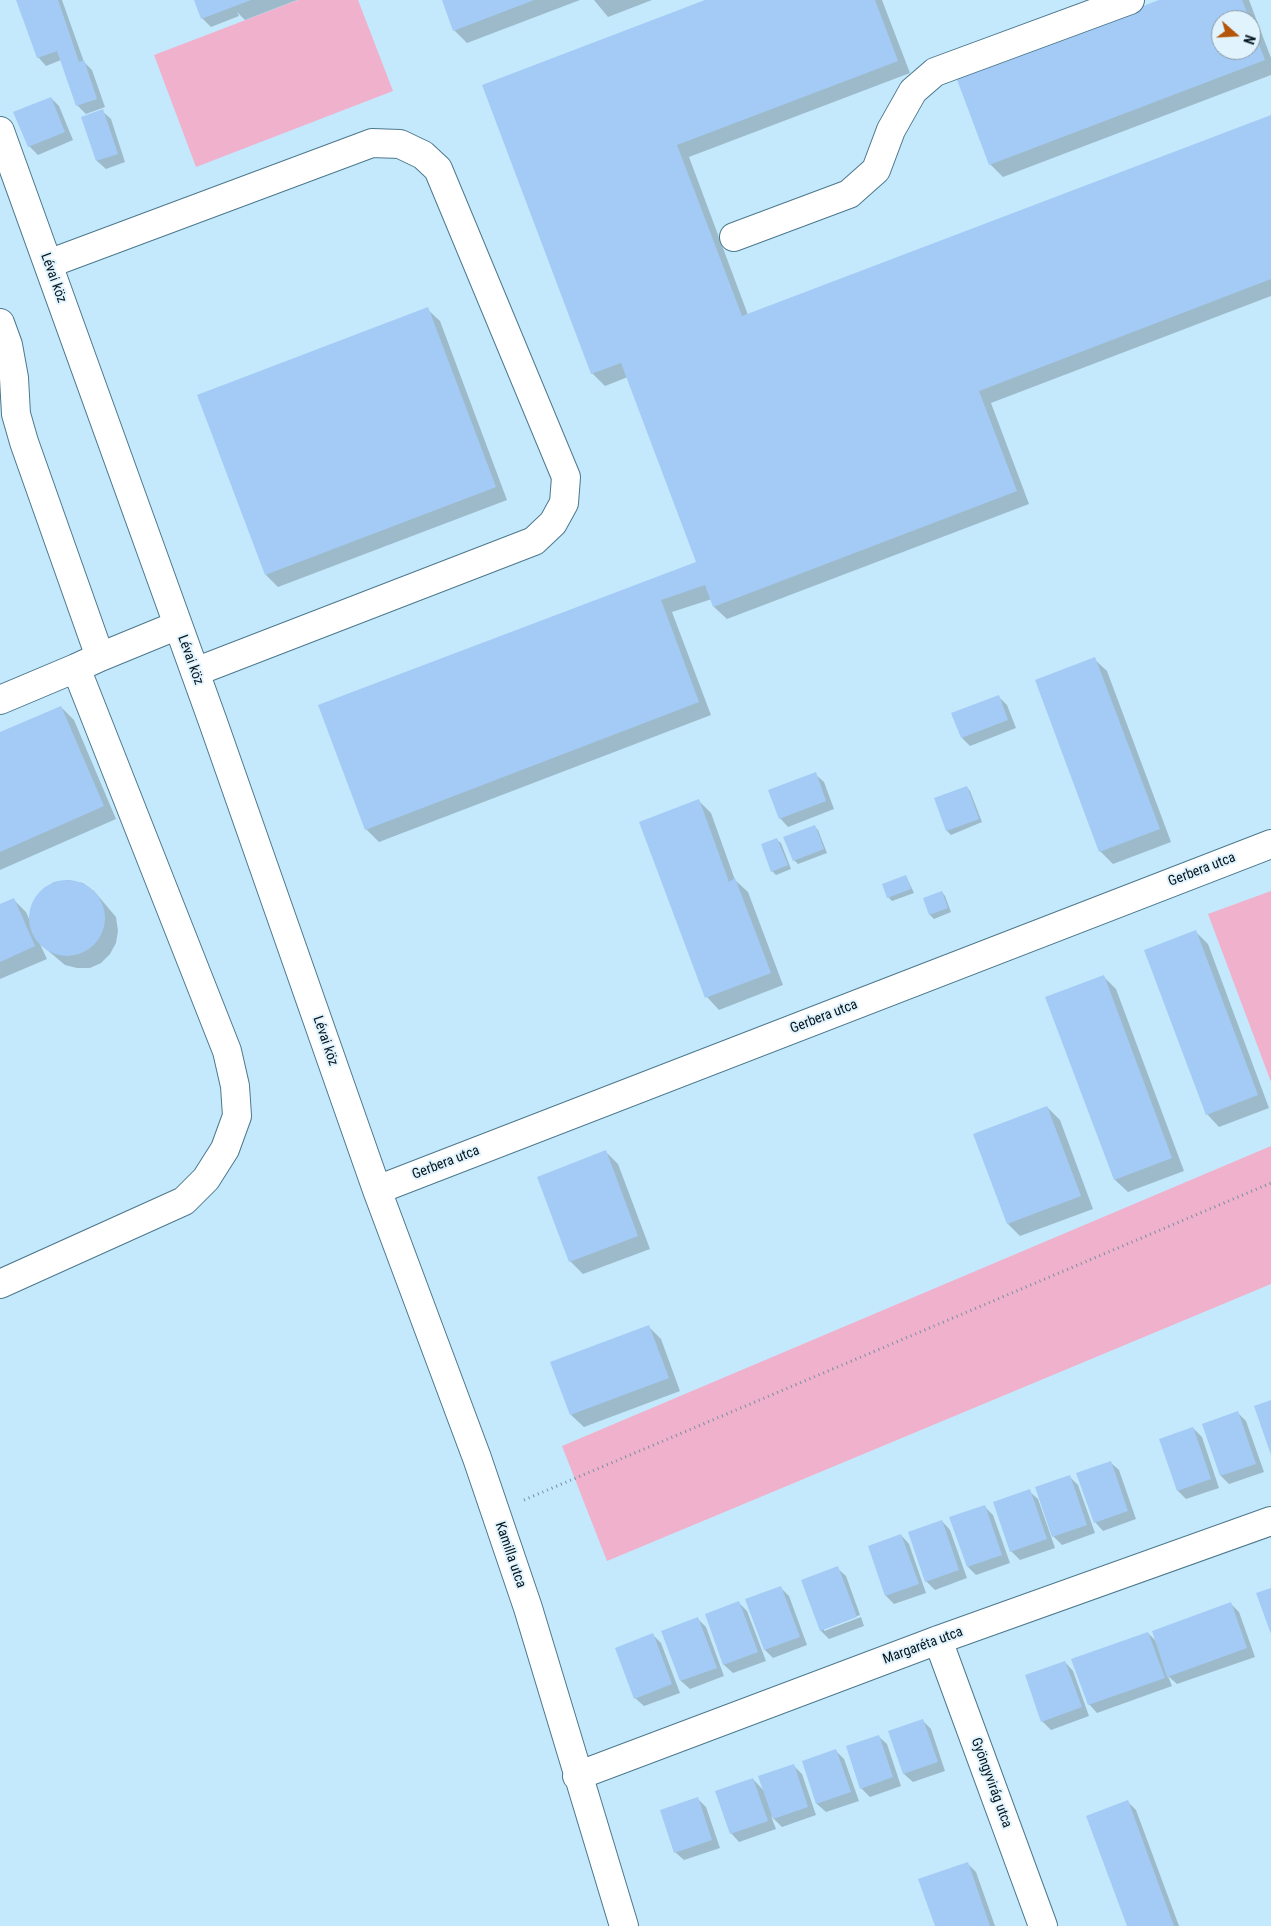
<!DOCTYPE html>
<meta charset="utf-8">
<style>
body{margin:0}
#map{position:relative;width:1271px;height:1926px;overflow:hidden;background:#c4e9fc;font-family:"Roboto Condensed",sans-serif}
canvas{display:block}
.north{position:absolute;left:1211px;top:10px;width:50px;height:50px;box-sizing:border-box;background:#e1f3fd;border:1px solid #899aa4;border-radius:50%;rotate:109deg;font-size:14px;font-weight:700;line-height:20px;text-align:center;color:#04151e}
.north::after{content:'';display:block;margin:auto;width:18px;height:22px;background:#b4550a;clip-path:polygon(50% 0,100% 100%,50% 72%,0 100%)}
</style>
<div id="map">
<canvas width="1271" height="1926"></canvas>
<div class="north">N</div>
</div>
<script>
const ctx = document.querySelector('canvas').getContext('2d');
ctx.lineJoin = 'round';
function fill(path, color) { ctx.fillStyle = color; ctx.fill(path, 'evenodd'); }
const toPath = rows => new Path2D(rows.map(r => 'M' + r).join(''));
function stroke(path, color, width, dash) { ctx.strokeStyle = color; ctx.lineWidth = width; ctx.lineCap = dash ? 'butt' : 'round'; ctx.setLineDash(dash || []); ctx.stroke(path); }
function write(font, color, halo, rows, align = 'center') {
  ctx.font = font + ' "Roboto Condensed",sans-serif'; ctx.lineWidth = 4; ctx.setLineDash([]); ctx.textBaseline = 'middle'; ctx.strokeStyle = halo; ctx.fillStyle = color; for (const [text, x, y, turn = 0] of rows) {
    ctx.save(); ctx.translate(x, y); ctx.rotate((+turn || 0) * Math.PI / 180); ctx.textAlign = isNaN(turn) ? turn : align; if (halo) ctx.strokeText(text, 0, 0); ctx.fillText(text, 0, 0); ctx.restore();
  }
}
fill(toPath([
 [298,0,358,0,393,91,196,167,154,55],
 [1271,891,1271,1082,1208,914],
 [1271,1146,1271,1284,607,1561,562,1446]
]), '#f0b1cd');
fill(toPath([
 [18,0,62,0,84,62,92,70,105,107,86,114,77,105,61,60,46,66,38,57],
 [195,0,297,0,245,20,237,12,239,16,211,27,202,18],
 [443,0,580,0,467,43,454,30],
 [594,0,652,0,608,17],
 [709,0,882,0,910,73,689,157,748,315,1271,116,1271,296,991,403,1029,504,727,619,714,607,712,599,672,612,711,715,379,842,366,829,698,563,628,377,605,386,592,373],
 [1162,0,1249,0,1271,58,1271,75,1003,177,990,164],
 [1221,20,1251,20,1251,50,1221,50],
 [51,98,59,106,73,140,38,155,29,146],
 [102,111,111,119,125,162,106,169,97,161,82,117],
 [427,309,440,321,507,500,278,587,266,575],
 [1094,659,1107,671,1171,842,1113,864,1100,851],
 [998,696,1007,705,1016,728,970,746,962,738],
 [61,707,74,720,116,819,0,870,0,734],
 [815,774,824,782,834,809,788,827,780,818],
 [967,787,970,791,982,822,951,835,947,831,935,799],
 [699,801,711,813,735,880,748,892,783,985,719,1010,707,997],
 [814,826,818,830,827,853,798,864,794,860],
 [777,840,781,843,791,869,776,875,772,871],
 [906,876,914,893,892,901,888,897],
 [68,880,83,883,94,891,116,917,118,931,116,943,110,954,101,963,90,968,77,968,65,965,40,944,47,959,0,979,0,905,14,900,26,912,30,921,31,910,35,899,44,889,54,882],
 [942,892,945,896,951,912,934,919,930,915,925,899],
 [1196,932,1208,944,1269,1108,1219,1127,1207,1114],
 [1103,976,1116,989,1184,1171,1128,1192,1115,1180,1047,998],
 [1047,1107,1060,1120,1093,1209,1020,1236,1008,1224],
 [606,1152,618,1164,650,1249,583,1274,570,1261],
 [648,1326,661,1339,680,1391,584,1427,571,1415],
 [1237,1412,1246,1421,1264,1472,1229,1484,1221,1476,1203,1424],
 [1193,1428,1202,1437,1219,1488,1186,1499,1178,1491],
 [1110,1462,1119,1470,1136,1519,1103,1531,1095,1522],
 [1069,1476,1078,1485,1095,1533,1062,1545,1054,1537,1037,1488],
 [1029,1491,1038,1499,1055,1548,1020,1560,1011,1551],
 [984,1506,993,1515,1010,1563,976,1575,968,1567],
 [942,1521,950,1530,967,1578,935,1590,926,1581],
 [901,1535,909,1544,926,1593,894,1604,886,1596,869,1547],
 [837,1568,846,1576,860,1615,824,1629,824,1631,861,1617,864,1626,829,1639,821,1631],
 [780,1587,789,1596,807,1645,773,1658,765,1650],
 [739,1603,747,1611,766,1661,733,1673,724,1665,706,1615],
 [1231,1604,1239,1612,1255,1657,1177,1684,1168,1676,1172,1686,1097,1713,1089,1704,1148,1633,1157,1642],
 [697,1618,706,1627,724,1676,690,1689,681,1681,663,1631],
 [653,1635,661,1643,680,1693,644,1706,635,1698],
 [1065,1662,1073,1671,1089,1716,1051,1730,1042,1721],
 [923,1721,931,1729,945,1771,913,1782,904,1774,890,1732],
 [878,1736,887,1744,901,1786,870,1797,861,1788,847,1747],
 [836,1751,844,1759,859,1801,826,1812,817,1804,803,1762],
 [793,1765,802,1774,816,1815,782,1827,771,1816,776,1829,739,1842,731,1833,753,1779,764,1791],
 [697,1798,706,1807,720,1848,684,1860,675,1852],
 [1128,1802,1136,1810,1179,1926,1128,1926],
 [967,1863,976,1872,995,1926,936,1926]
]), '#0003');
fill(toPath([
 [16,0,58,0,79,62,84,60,97,99,76,106,57,51,37,58],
 [194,0,251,0,201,19],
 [442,0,534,0,453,31],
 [705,0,875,0,898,61,677,145,742,316,1271,115,1271,279,979,391,1017,491,713,607,705,585,661,600,699,702,365,830,318,705,696,562,621,363,591,374,482,85],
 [1159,0,1242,0,1250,20,1221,20,1221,50,1251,50,1251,24,1265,60,989,165,956,77],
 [51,97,65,132,28,147,13,112],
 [103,109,118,154,96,161,81,117],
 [428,307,496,487,265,575,197,395],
 [1095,657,1160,829,1099,852,1035,680],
 [999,695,1008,720,961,738,951,713],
 [61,706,104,806,0,852,0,732],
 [816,772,826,801,779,819,768,790],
 [967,786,979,819,946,831,934,798],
 [699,799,729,882,735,878,771,973,705,998,639,822],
 [815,825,824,849,793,861,783,837],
 [777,838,788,865,771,872,761,844],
 [906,875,911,889,887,898,882,884],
 '29 918a38 38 0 1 1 76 0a38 38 0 1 1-76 0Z',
 [942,891,948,908,929,915,923,898],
 [14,898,35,946,0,962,0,904],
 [1196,930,1258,1095,1206,1115,1144,950],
 [1104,975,1172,1158,1114,1180,1045,997],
 [1047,1106,1081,1196,1007,1224,973,1134],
 [606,1150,638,1236,569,1262,537,1177],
 [649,1325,669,1378,570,1415,550,1362],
 [1271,1400,1271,1455,1254,1406],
 [1238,1411,1256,1464,1220,1476,1202,1424],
 [1193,1427,1211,1479,1177,1491,1159,1439],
 [1111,1461,1128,1511,1094,1523,1076,1473],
 [1070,1475,1087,1525,1052,1537,1035,1487],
 [1030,1489,1047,1539,1010,1552,993,1502],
 [985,1505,1002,1555,967,1567,949,1517],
 [942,1520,959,1570,925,1582,908,1532],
 [901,1534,919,1584,885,1596,868,1546],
 [838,1566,857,1617,820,1631,801,1580],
 [781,1586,800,1637,764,1650,745,1599],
 [1271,1588,1271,1634,1256,1593],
 [739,1601,758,1652,723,1665,705,1614],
 [1231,1602,1247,1648,1167,1677,1152,1631],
 [698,1617,717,1668,680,1681,661,1631],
 [1148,1632,1165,1678,1088,1705,1071,1659],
 [653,1633,672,1684,634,1699,615,1648],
 [1065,1661,1082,1707,1041,1722,1025,1675],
 [923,1719,938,1762,903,1774,888,1731],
 [879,1735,893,1777,860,1789,846,1746],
 [836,1749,851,1792,816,1804,802,1761],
 [794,1764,808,1807,773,1819,758,1776],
 [753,1778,768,1821,730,1834,715,1791],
 [698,1797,712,1840,674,1853,660,1810],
 [1128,1800,1157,1880,1174,1926,1127,1926,1086,1816],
 [968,1862,990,1926,935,1926,918,1879]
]), '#a3cbf6');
const minor = toPath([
 [0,131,213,722,377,1190,477,1458,528,1608,624,1926],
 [734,237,849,194,876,170,891,130,913,91,935,72,1130,0],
 [48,264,372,143,400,144,423,155,438,169,566,477,564,503,553,523,534,541,195,672],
 [0,323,8,345,14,378,16,414,24,442,100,657,178,625],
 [0,700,76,668],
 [377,1190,1271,844],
 [0,1284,184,1201,206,1179,225,1149,237,1116,235,1086,227,1051,76,668,100,657],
 [938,1640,1043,1926],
 [577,1776,938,1640,1271,1521]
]);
stroke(minor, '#4c788d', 30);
stroke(toPath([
 [524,1500,1271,1183]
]), '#7591a0', 3, [1, 4]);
stroke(minor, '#fff', 28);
write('14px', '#04151e', '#e1f3fd', [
 ["Lévai köz",53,278,70],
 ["Lévai köz",190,660,70],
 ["Gerbera utca",1202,870,-21],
 ["Gerbera utca",824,1017,-21],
 ["Lévai köz",325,1041,71],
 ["Gerbera utca",446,1163,-21],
 ["Kamilla utca",510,1555,71],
 ["Margaréta utca",923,1646,-20],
 ["Gyöngyvirág utca",991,1783,70]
]);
</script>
